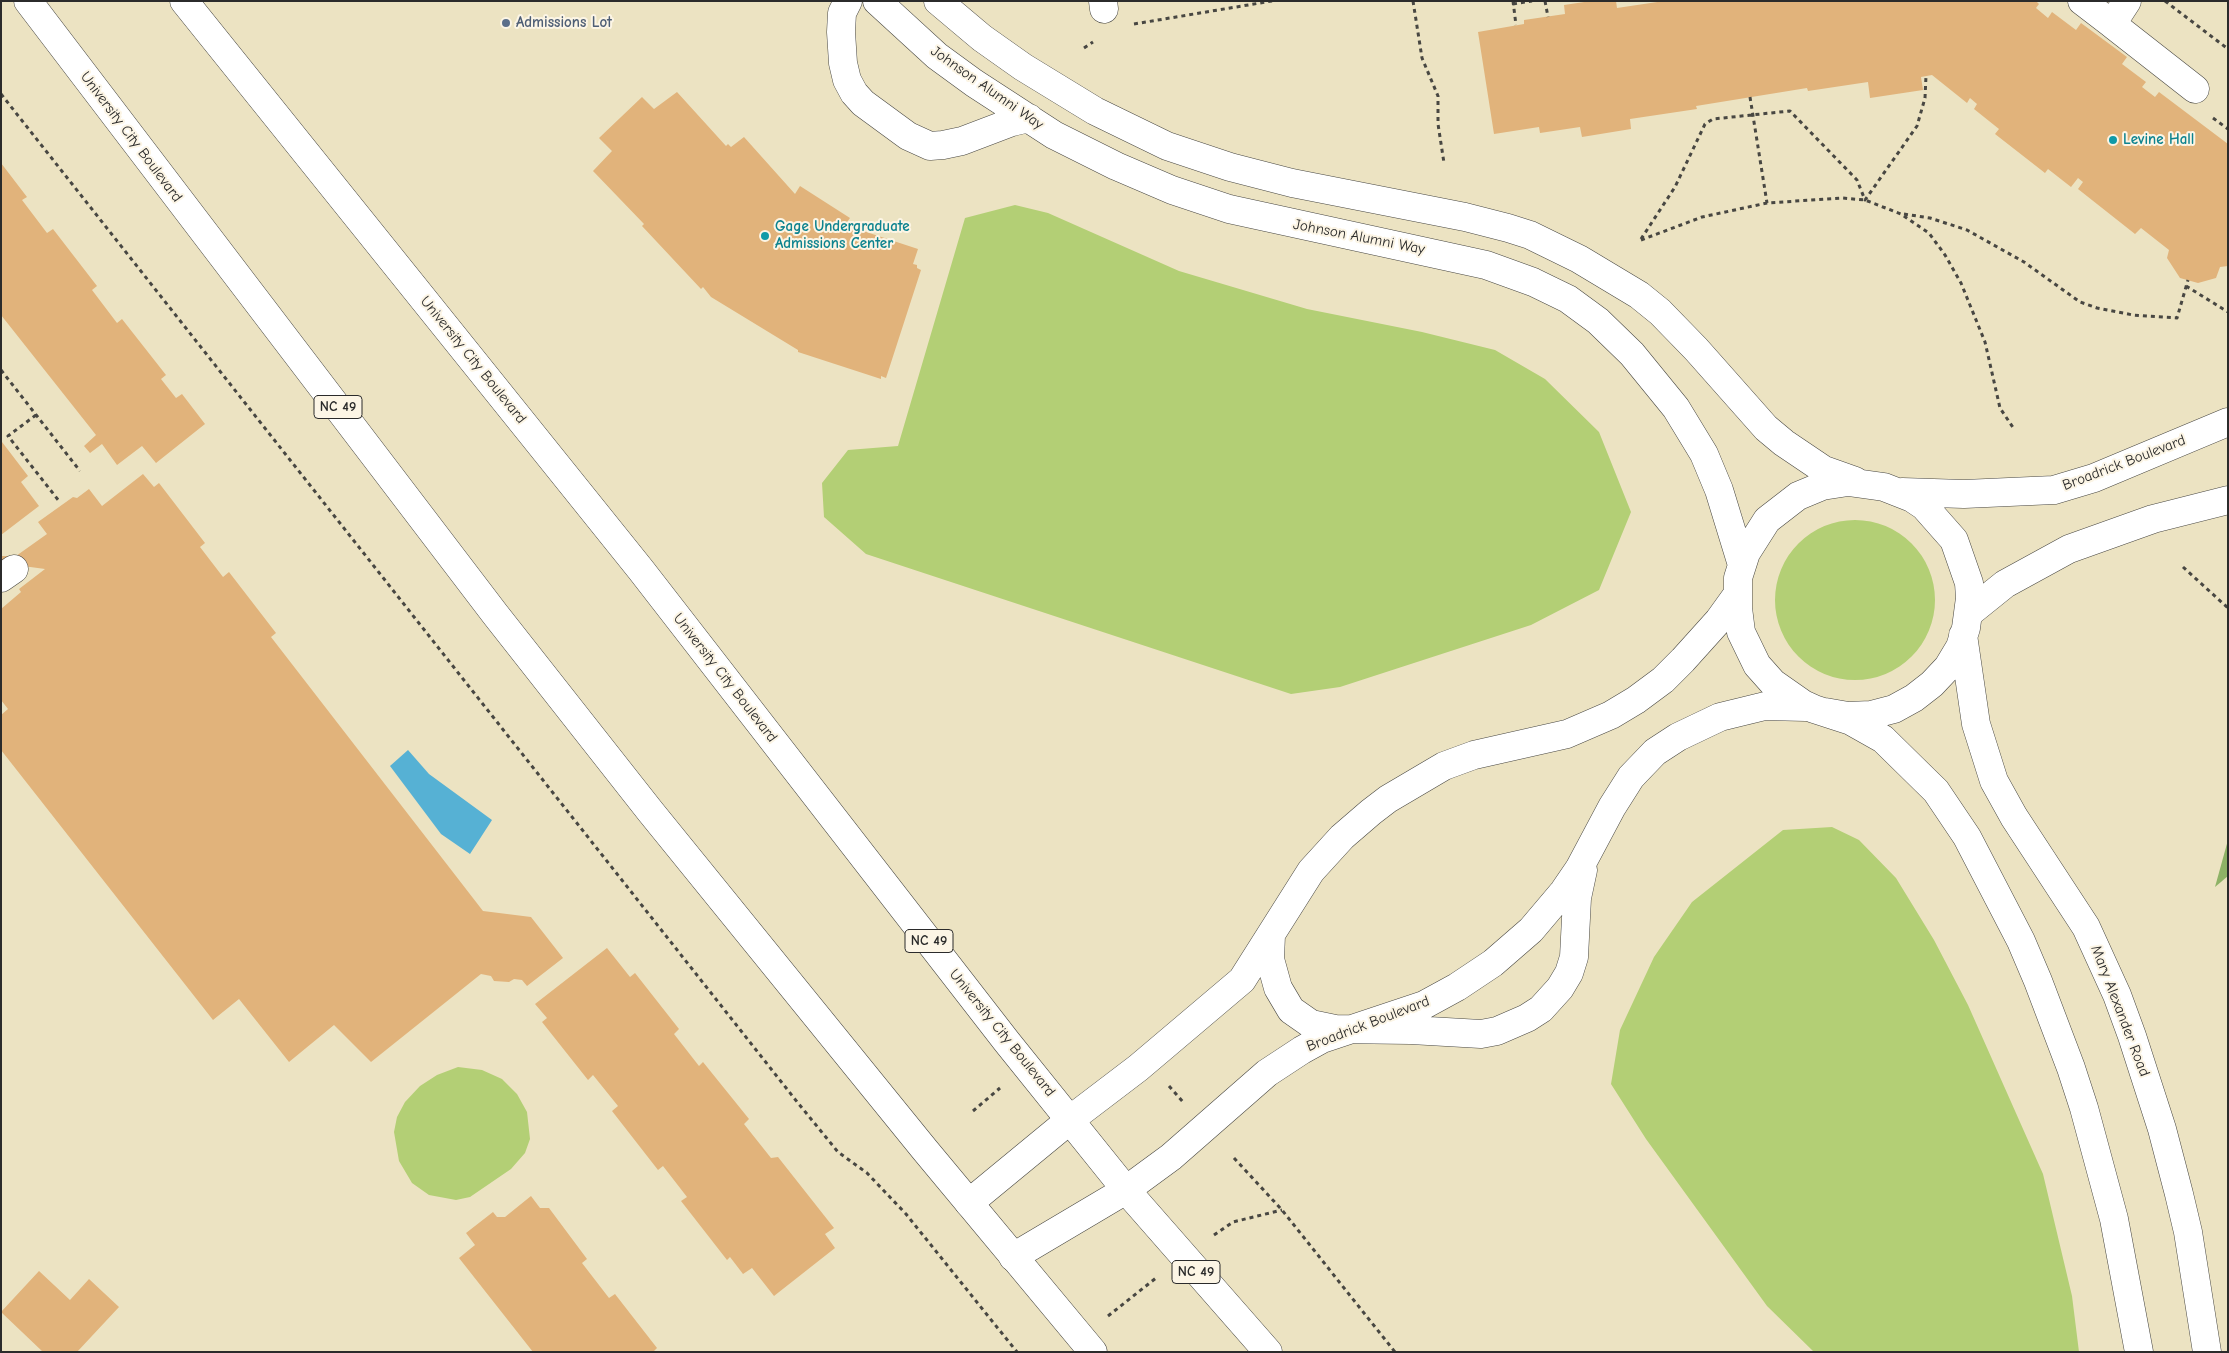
<!DOCTYPE html>
<style>
body{margin:0}
#map{position:relative;width:2229px;height:1353px;overflow:hidden;background:#ece3c2;font-family:"Comic Neue",sans-serif}
canvas{display:block}
.frame{position:absolute;inset:0;border:2px solid #2b2b2b;pointer-events:none}
</style>
<div id="map">
<canvas width="2229" height="1353"></canvas>
<div class="frame"></div>
</div>
<script>
const ctx = document.querySelector('canvas').getContext('2d');
ctx.lineJoin = 'round';
function fill(path, color) { ctx.fillStyle = color; ctx.fill(path, 'evenodd'); }
const toPath = rows => new Path2D(rows.map(r => 'M' + r).join(''));
function stroke(path, color, width, dash) { ctx.strokeStyle = color; ctx.lineWidth = width; ctx.lineCap = dash ? 'butt' : 'round'; ctx.setLineDash(dash || []); ctx.stroke(path); }
function write(font, color, halo, rows, align = 'center') {
  ctx.font = font + ' "Comic Neue",sans-serif'; ctx.lineWidth = 4; ctx.setLineDash([]); ctx.textBaseline = 'middle'; ctx.strokeStyle = halo; ctx.fillStyle = color; for (const [text, x, y, turn = 0] of rows) {
    ctx.save(); ctx.translate(x, y); ctx.rotate((+turn || 0) * Math.PI / 180); ctx.textAlign = isNaN(turn) ? turn : align; if (halo) ctx.strokeText(text, 0, 0); ctx.fillText(text, 0, 0); ctx.restore();
  }
}
fill(toPath([
 [1015,205,1048,213,1179,271,1307,309,1422,332,1495,350,1545,379,1599,432,1631,512,1599,590,1531,625,1340,687,1291,694,866,554,824,517,822,483,848,450,898,446,965,218],
 '1775 600a80 80 0 1 1 160 0a80 80 0 1 1-160 0Z',
 [1832,827,1859,840,1896,878,1934,940,1968,1005,2043,1174,2072,1296,2079,1352,1814,1352,1767,1306,1646,1139,1611,1084,1620,1030,1654,957,1692,902,1783,830],
 [458,1067,482,1070,502,1079,517,1094,527,1112,530,1139,525,1153,511,1169,470,1197,456,1200,429,1195,412,1183,399,1161,394,1132,397,1117,405,1102,420,1086,437,1075]
]), '#b3cf75');
fill(toPath([
 [2228,840,2228,876,2215,887]
]), '#8eb266');
fill(toPath([
 [408,750,429,774,492,820,470,854,441,834,390,766]
]), '#56b1d4');
fill(toPath([
 [1591,1,1616,1,1617,8,1664,1,2036,1,2039,4,2036,8,2048,18,2052,12,2076,30,2081,23,2127,57,2122,64,2146,82,2142,87,2155,97,2159,92,2228,144,2228,266,2220,267,2216,278,2198,283,2180,278,2167,258,2169,250,2141,228,2135,234,2078,189,2083,182,2078,178,2071,187,2048,169,2045,173,1995,134,1999,129,1974,109,1977,104,1970,98,1967,103,1932,75,1921,77,1923,90,1870,98,1868,82,1808,91,1807,88,1696,106,1697,109,1630,119,1631,129,1582,137,1580,127,1540,133,1539,127,1494,134,1478,32,1524,24,1524,20,1565,14,1564,5],
 [677,92,726,146,728,144,731,147,744,137,795,194,800,186,850,218,845,225,918,249,913,264,917,265,917,268,921,270,886,378,881,376,881,379,798,352,798,350,711,297,703,287,701,289,642,226,644,224,593,171,612,151,599,138,642,97,654,109],
 [1,163,27,197,22,200,47,233,53,229,97,286,92,290,117,323,122,319,166,375,161,379,176,398,182,394,205,424,156,463,142,446,117,465,102,444,90,453,84,446,96,435,1,315],
 [2,442,28,476,21,482,39,506,1,535],
 [143,474,154,487,159,483,205,543,200,547,223,577,229,572,276,633,271,637,483,911,531,917,563,958,527,986,522,980,514,979,509,982,494,981,491,976,481,974,371,1062,334,1025,289,1062,239,999,213,1020,1,750,1,715,8,709,1,700,1,609,21,592,19,589,45,569,1,563,1,556,16,556,47,534,38,522,73,497,77,498,89,489,102,506],
 [607,948,630,977,635,973,679,1029,674,1034,699,1066,703,1062,749,1119,744,1124,771,1158,778,1157,834,1228,825,1234,835,1248,774,1296,752,1268,743,1274,730,1257,727,1260,681,1201,687,1197,663,1166,658,1170,612,1111,618,1106,593,1075,588,1080,542,1022,547,1018,535,1004],
 [531,1196,540,1208,549,1208,587,1259,582,1263,609,1298,615,1294,657,1348,653,1352,533,1352,459,1258,475,1245,466,1233,493,1212,497,1217,505,1217],
 [39,1271,70,1300,89,1279,119,1307,77,1352,43,1352,1,1312]
]), '#e1b37b');
const minor = toPath([
 [848,1,842,13,841,32,843,63,847,80,854,93,863,103,908,136,930,146,943,145,962,141,1012,122,1029,118],
 [877,1,937,56,974,83,1054,135,1116,166,1172,190,1229,209,1486,265,1533,282,1568,299,1598,321,1632,354,1676,408,1704,454,1719,490,1742,565],
 [938,1,982,38,1023,67,1095,111,1167,146,1230,167,1292,183,1465,217,1508,228,1530,235,1579,259,1639,295,1660,312,1696,349,1766,428,1784,443,1824,470,1855,481],
 [1103,1,1104,9],
 [2082,1,2112,24,2127,1],
 [2112,24,2195,89],
 [1902,492,1964,494,2054,490,2094,478,2228,422],
 [1,578,14,569],
 [1969,613,2005,584,2069,549,2153,519,2228,500],
 [1963,635,1976,724,1994,781,2014,817,2086,927,2117,995,2132,1036,2162,1129,2179,1194,2188,1232,2207,1352],
 [1825,712,1848,716,1871,715,1894,709,1914,698,1932,684,1948,667,1960,647,1966,628,1970,598,1969,583,1954,540,1924,506,1912,498,1884,487,1848,482,1822,486,1798,496,1767,520,1746,553,1738,578,1738,608,1741,632,1757,665,1773,683,1803,704,1814,709,1851,721,1883,739,1936,791,1967,837,2021,941,2038,981,2071,1068,2084,1108,2114,1219,2139,1352],
 [1271,935,1270,959,1278,988,1291,1010,1311,1024,1335,1029,1411,1030,1481,1034,1497,1031,1527,1018,1541,1009,1560,988,1569,973,1574,957,1577,898,1583,870],
 [969,1203,1071,1119,1138,1068,1242,980,1311,871,1342,837,1371,812,1388,799,1444,766,1474,755,1567,734,1611,715,1636,700,1663,680,1683,660,1719,620,1737,595],
 [1013,1257,1126,1190,1171,1157,1267,1073,1302,1050,1322,1039,1424,1005,1457,987,1493,963,1531,930,1564,891,1579,869,1612,807,1631,777,1655,752,1678,737,1720,717,1765,706,1806,707]
]);
const major = toPath([
 [28,1,495,614,650,811,925,1150,1093,1352],
 [184,1,641,570,1007,1042,1126,1190,1268,1352]
]);
stroke(minor, '#484742', 29);
stroke(major, '#484742', 29);
stroke(toPath([
 [1413,1,1422,58,1438,96,1438,124,1444,163],
 [1513,1,1516,25],
 [1545,1,1548,17],
 [2165,1,2228,49],
 [1513,4,1532,1],
 [1134,24,1272,1],
 [1084,48,1093,42],
 [1,94,798,1103,838,1152,867,1173,906,1214,1017,1352],
 [1750,97,1767,203],
 [2213,118,2228,129],
 [1904,214,1930,218,1967,230,2024,262,2080,302,2097,308,2133,315,2177,318,2188,280],
 [1641,239,1675,187,1705,124,1713,119,1790,111,1857,180,1865,200,1917,126,1925,98,1926,76],
 [1641,240,1702,217,1767,203,1842,198,1865,200,1901,214,1929,233,1945,255,1961,283,1985,342,2000,408,2014,429],
 [2186,286,2228,312],
 [1,370,80,471],
 [36,415,8,436,59,501],
 [2183,567,2228,608],
 [1169,1086,1183,1102],
 [973,1111,1000,1088],
 [1234,1158,1282,1210,1395,1352],
 [1214,1235,1233,1222,1282,1210],
 [1108,1316,1156,1278]
]), '#484742', 3, [4, 4]);
stroke(minor, '#fff', 28);
stroke(major, '#fff', 28);
for (const [x, y, r, color] of [
 [506,23,5,"#5c6f8a"],
 [2113,140,5,"#0f9aa8"],
 [765,236,5,"#0f9aa8"]
]) { const dot = new Path2D(); dot.arc(x, y, r, 0, 2 * Math.PI); ctx.fillStyle = color; ctx.fill(dot); stroke(dot, '#fcf5e5', 2); }
for (const [x, y, w] of [
 [338,407,48],
 [929,941,48],
 [1196,1272,48]
]) { const box = new Path2D(); box.roundRect(x - w / 2, y - 11.5, w, 23, 4); ctx.fillStyle = '#fcf5e5'; ctx.fill(box); stroke(box, '#2b2b2b', 1); }
write('bold 14px', '#2b2b2b', null, [
 ["NC 49",338,407],
 ["NC 49",929,941],
 ["NC 49",1196,1272]
]);
write('bold 15px', '#4e5e75', '#fcf5e5', [
 ["Admissions Lot",516,23]
], 'left');
write('15px', '#2b2b2b', '#fcf5e5', [
 ["Johnson Alumni Way",987,88,35],
 ["University City Boulevard",131,137,53],
 ["Johnson Alumni Way",1359,237,11],
 ["University City Boulevard",473,360,51],
 ["Broadrick Boulevard",2124,463,-21],
 ["University City Boulevard",725,678,52],
 ["Mary Alexander Road",2120,1011,69],
 ["Broadrick Boulevard",1368,1024,-21],
 ["University City Boulevard",1002,1033,51]
]);
write('bold 15px', '#0d838f', '#fcf5e5', [
 ["Levine Hall",2123,140],
 ["Gage Undergraduate",775,227],
 ["Admissions Center",775,244]
], 'left');
</script>
